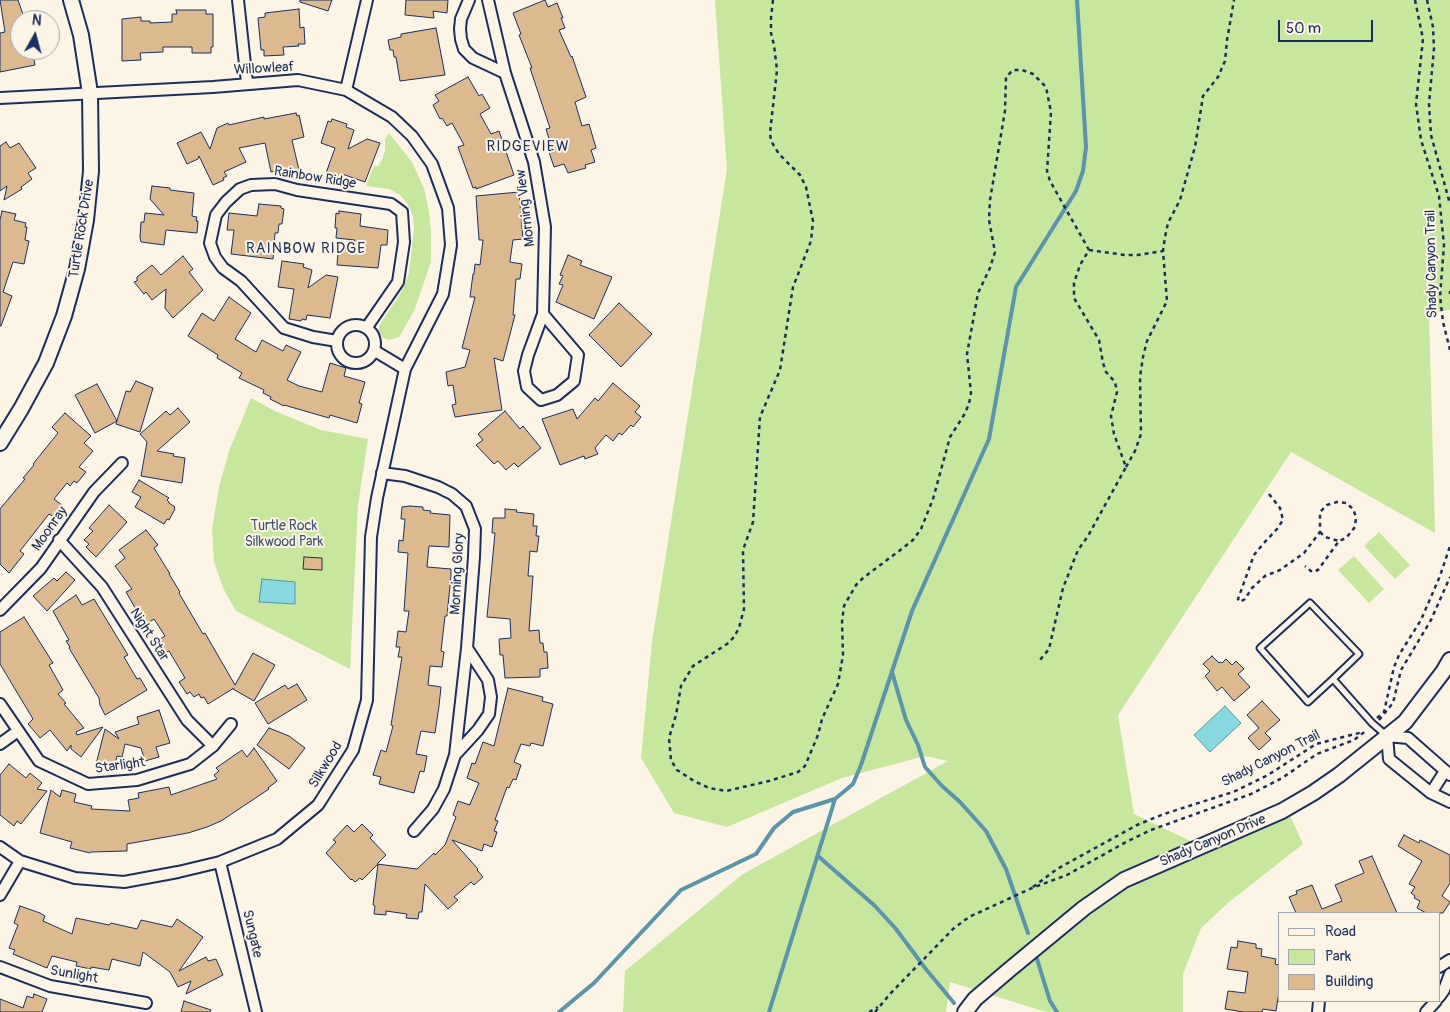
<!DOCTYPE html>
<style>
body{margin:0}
#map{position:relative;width:1450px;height:1012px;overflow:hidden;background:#fcf5e5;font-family:Pangolin,sans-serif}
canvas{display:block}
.legend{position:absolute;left:1278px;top:912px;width:162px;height:90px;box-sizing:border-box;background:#fcf5e5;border:1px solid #a2a6af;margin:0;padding:6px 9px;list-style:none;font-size:15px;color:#1b2f5e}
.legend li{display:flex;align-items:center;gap:10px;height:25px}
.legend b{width:25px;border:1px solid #a2a6af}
.north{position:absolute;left:10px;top:10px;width:50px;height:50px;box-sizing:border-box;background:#fcf5e5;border:1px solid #a2a6af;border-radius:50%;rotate:7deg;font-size:14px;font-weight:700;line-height:20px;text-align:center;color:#1b2f5e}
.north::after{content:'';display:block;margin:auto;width:18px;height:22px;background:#1b2f5e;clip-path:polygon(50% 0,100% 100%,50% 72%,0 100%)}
.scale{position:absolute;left:1278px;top:20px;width:95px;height:22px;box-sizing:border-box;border:2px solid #1b2f5e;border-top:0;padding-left:6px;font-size:15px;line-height:18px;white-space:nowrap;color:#1b2f5e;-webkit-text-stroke:4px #fcf5e5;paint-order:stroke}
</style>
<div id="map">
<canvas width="1450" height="1012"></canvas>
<ul class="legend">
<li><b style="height:6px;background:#fcf5e5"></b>Road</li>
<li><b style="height:14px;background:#c7e69e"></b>Park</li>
<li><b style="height:14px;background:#dcb98e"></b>Building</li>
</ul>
<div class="north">N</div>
<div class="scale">50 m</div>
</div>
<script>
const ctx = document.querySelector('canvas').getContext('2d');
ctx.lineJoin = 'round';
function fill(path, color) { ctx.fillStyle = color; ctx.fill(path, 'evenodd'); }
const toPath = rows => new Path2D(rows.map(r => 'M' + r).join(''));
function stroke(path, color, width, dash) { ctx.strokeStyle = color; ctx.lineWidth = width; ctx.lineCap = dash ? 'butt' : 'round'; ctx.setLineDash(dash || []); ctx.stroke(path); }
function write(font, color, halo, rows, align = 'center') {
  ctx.font = font + ' Pangolin,sans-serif'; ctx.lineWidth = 4; ctx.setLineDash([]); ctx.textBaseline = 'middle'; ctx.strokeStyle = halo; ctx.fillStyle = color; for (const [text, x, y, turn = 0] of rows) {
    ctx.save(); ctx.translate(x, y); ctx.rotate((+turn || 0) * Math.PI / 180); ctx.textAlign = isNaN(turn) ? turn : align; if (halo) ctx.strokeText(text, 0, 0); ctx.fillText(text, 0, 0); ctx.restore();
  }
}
fill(toPath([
 [715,0,1450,0,1450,310,1429,313,1435,533,1291,452,1118,715,1134,814,1199,845,1287,809,1303,844,1228,903,1201,928,1183,974,1183,1012,1046,1012,950,982,946,1012,623,1012,625,971,743,874,948,761,925,756,842,778,727,827,674,813,641,758,652,642,727,169],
 [389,133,412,162,424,188,429,211,431,233,431,262,414,311,399,337,389,340,383,338,379,332,379,326,402,291,409,273,414,228,413,216,407,203,400,195,389,189,366,186,374,166,378,166,382,160,385,151,385,139],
 [251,398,277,412,321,430,368,439,358,505,350,669,236,611,224,590,214,562,212,529,219,487,229,451],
 [1379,532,1410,565,1395,579,1364,546],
 [1354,556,1384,589,1369,603,1338,570]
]), '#c7e69e');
const water = toPath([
 [262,579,295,582,295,604,259,602,262,579],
 [1225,706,1241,723,1210,752,1194,735,1225,706]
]);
fill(water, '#87d8df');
stroke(water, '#5c94ab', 1);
stroke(toPath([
 [892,672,906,720,918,745,925,767,942,786,960,802,986,831,1006,869,1028,933],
 [818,856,875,906,896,929,925,968,954,1003],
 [1037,959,1050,1001,1057,1012],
 [559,1012,594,983,681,890,756,854,774,828,793,812,835,799,853,784,861,765,912,611,989,439,1016,287,1076,191,1083,171,1086,147,1077,0],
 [769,1012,835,799]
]), '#5c94ab', 4);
const building = toPath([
 [0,0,18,0,25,20,20,20,20,50,32,50,35,65,0,72,0,33,5,32,0,0],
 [300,0,332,0,328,11,300,2,300,0],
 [406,0,448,0,447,13,433,11,434,18,405,15,406,0],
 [545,0,548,7,557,3,563,18,561,18,565,28,559,30,571,57,572,56,586,97,575,102,582,126,589,124,596,148,591,150,595,162,585,165,586,168,568,173,564,164,554,167,549,152,553,152,546,129,550,128,530,68,532,68,519,35,521,34,513,13,545,0],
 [299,9,300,28,304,27,305,44,298,44,299,46,283,47,284,55,264,56,264,50,261,50,258,18,265,17,265,13,299,9],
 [176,10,206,10,206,14,213,14,213,47,211,47,211,53,192,53,192,47,163,47,163,52,140,53,141,60,122,61,122,19,141,17,141,21,150,21,150,23,172,22,172,14,177,14,176,10],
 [436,28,445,75,400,81,396,57,394,57,393,50,390,50,388,40,401,37,401,34,436,28],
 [468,77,479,96,482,94,490,108,480,114,491,134,499,131,514,175,476,189,476,187,473,188,458,147,464,145,452,123,447,126,442,118,440,119,433,105,439,101,435,95,468,77],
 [296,113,297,116,299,115,304,137,292,140,299,170,287,172,283,169,271,172,265,143,239,148,246,162,224,172,227,176,223,178,224,180,213,185,199,156,198,159,187,164,177,143,201,132,210,149,217,128,228,123,229,125,264,117,264,119,296,113],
 [332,119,347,124,346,127,354,130,348,149,367,139,380,143,365,182,342,174,341,179,336,177,336,179,325,176,335,148,321,143,328,121,331,122,332,119],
 [6,142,10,148,19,143,36,168,28,173,32,179,21,187,22,189,4,200,7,186,0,191,0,146,6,142],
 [152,186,170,188,170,190,194,193,192,216,197,217,196,221,198,221,197,233,166,230,164,245,141,242,140,237,141,222,144,222,145,213,164,215,150,199,152,186],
 [519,192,523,239,513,240,510,261,510,262,522,264,520,279,516,279,513,315,515,315,503,361,494,358,502,410,455,417,452,405,456,404,453,385,448,386,446,372,465,367,470,350,462,348,475,297,470,297,473,274,474,274,475,264,480,265,483,240,479,240,476,196,519,192],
 [259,204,281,206,281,208,284,209,282,224,279,224,278,233,275,233,273,259,231,254,234,230,227,230,229,213,257,216,259,204],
 [2,211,16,214,14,220,26,223,25,227,27,227,25,240,29,241,24,264,13,262,3,292,12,296,1,326,0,326,0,220,2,211],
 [339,211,361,214,360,226,388,230,387,245,381,245,378,268,337,265,338,253,355,240,336,238,337,228,335,228,336,213,339,214,339,211],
 [568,255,582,261,580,265,612,277,594,319,556,302,563,285,559,284,563,276,560,275,568,255],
 [183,256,193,269,189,272,203,290,173,318,165,308,166,289,152,300,146,292,144,294,134,282,137,281,137,277,152,265,161,275,183,256],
 [282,261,304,264,303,267,312,270,308,288,326,275,338,277,330,318,307,315,306,320,302,319,301,321,289,319,294,289,278,287,282,261],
 [229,297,251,313,235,339,256,352,262,340,283,351,286,345,301,352,287,380,299,386,322,392,330,363,346,368,344,376,365,382,359,403,362,404,357,423,330,415,329,418,284,405,284,406,270,399,271,397,263,393,264,390,239,378,242,373,217,358,218,355,188,336,202,313,214,321,229,297],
 [619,303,652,334,621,367,589,335,619,303],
 [136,381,153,388,140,432,116,424,126,391,130,392,136,381],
 [613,383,640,406,635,412,641,417,633,427,631,425,622,435,619,433,613,441,606,435,595,448,598,454,585,459,584,456,560,465,542,419,573,409,577,419,595,398,598,401,613,383],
 [97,384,117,421,95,433,75,395,97,384],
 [178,408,190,422,157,451,174,454,173,456,185,458,182,483,141,476,147,442,140,434,166,411,170,415,178,408],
 [505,411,520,429,523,426,541,448,518,467,514,463,506,470,498,461,494,464,476,445,483,440,478,434,505,411],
 [65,413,91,436,84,443,93,451,79,467,86,472,77,483,74,481,70,486,67,483,54,499,63,506,54,517,49,514,20,551,24,554,9,573,0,564,0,509,25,479,23,478,34,465,33,464,58,433,52,427,65,413],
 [139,480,169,498,167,500,169,502,169,503,175,507,174,508,175,509,169,520,167,519,164,524,135,507,141,497,132,492,139,480],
 [109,505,127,522,96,557,86,547,89,544,84,540,93,531,89,528,109,505],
 [410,506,423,507,423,510,431,511,430,513,450,515,449,547,429,546,427,567,451,569,451,576,447,616,445,616,441,651,444,652,442,667,430,666,428,685,441,687,439,706,435,733,421,731,416,754,427,756,424,772,420,771,414,793,379,784,381,777,373,775,381,750,386,752,393,726,391,725,402,657,398,657,400,647,396,647,398,631,406,632,409,611,404,611,408,553,398,552,399,540,403,541,405,519,401,519,402,507,410,506],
 [505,509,517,510,516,512,534,514,533,526,537,526,536,536,539,536,537,552,530,551,528,576,533,576,529,631,539,630,540,643,543,643,544,652,547,652,548,668,540,669,540,677,505,678,503,655,500,655,499,639,511,638,510,619,487,617,495,533,492,533,493,518,505,518,505,509],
 [146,530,158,545,154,548,170,574,169,574,180,592,179,593,186,605,203,634,205,633,235,685,253,653,275,665,254,701,233,689,234,688,208,704,204,697,201,698,199,694,194,697,190,692,187,694,179,682,185,678,169,651,163,654,155,642,165,636,154,619,145,625,126,592,132,589,115,566,125,558,119,550,146,530],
 [304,557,322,558,322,570,303,569,304,557],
 [66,572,75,580,47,611,33,596,54,578,57,581,66,572],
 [76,595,82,605,94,599,128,655,124,657,137,679,140,678,147,690,105,715,100,705,99,698,69,648,70,647,66,641,69,640,53,611,76,595],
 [24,617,53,663,49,665,63,690,58,694,66,703,64,704,84,728,76,732,77,735,103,727,81,757,71,749,71,745,67,751,50,730,40,738,28,724,33,719,0,664,0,632,24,617],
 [1212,656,1219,663,1220,662,1222,663,1226,659,1232,665,1236,661,1244,669,1238,674,1250,687,1234,701,1222,687,1217,691,1205,676,1210,671,1203,664,1212,656],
 [297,684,307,700,268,724,255,703,285,685,288,689,297,684],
 [508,688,543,697,542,701,553,704,543,746,531,743,530,746,521,744,514,762,521,765,516,780,513,779,509,788,507,787,495,820,498,821,494,831,497,832,492,847,484,844,482,851,452,840,478,869,477,870,483,877,474,885,471,882,454,897,458,900,448,909,425,884,422,912,419,912,418,919,406,918,407,914,386,911,386,915,374,914,375,906,373,905,378,864,362,880,360,878,355,882,352,879,351,880,326,853,336,842,333,840,347,825,354,832,362,824,373,835,370,838,386,855,377,864,417,869,434,853,435,855,445,845,456,817,453,815,458,801,470,805,470,804,479,783,467,778,472,763,475,764,483,742,494,746,508,688],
 [1262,701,1280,720,1265,733,1271,739,1259,750,1248,738,1259,728,1247,715,1262,701],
 [159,710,170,743,156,747,159,757,145,761,141,748,125,744,122,757,117,756,114,768,96,764,105,729,119,739,115,732,139,724,137,717,159,710],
 [269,728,289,736,305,748,289,769,257,745,269,728],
 [254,748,277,781,268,788,269,789,221,821,207,827,188,833,127,844,127,851,91,852,90,853,70,848,72,842,40,833,51,790,60,797,62,790,76,794,74,802,92,806,91,809,130,811,128,800,139,798,138,793,169,787,171,795,217,779,214,775,219,771,216,768,242,750,247,757,254,748],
 [9,764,26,778,30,773,42,783,37,789,47,791,21,824,17,821,14,826,0,815,0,775,9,764],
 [1404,835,1419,843,1420,840,1450,855,1450,883,1442,896,1450,902,1443,913,1426,913,1417,908,1420,901,1414,898,1415,896,1411,893,1415,887,1409,884,1422,861,1398,846,1404,835],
 [1372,856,1397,913,1296,913,1289,897,1297,894,1296,891,1312,885,1322,909,1342,901,1335,885,1364,873,1359,861,1372,856],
 [20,906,40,913,45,916,43,921,72,934,76,918,109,925,111,923,137,929,141,920,172,927,177,919,203,937,179,971,206,957,208,961,216,959,223,975,186,994,191,981,178,987,170,972,143,952,140,966,112,959,109,970,91,967,91,969,76,966,77,962,52,956,47,968,13,954,15,950,9,948,18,925,14,923,20,906],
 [1238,941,1256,944,1256,948,1262,949,1261,956,1276,959,1275,964,1279,965,1279,992,1276,1011,1263,1009,1262,1012,1244,1012,1225,1009,1228,991,1245,993,1248,972,1227,969,1231,947,1237,948,1238,941],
 [34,994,47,999,42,1012,0,1012,0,999,23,1008,27,996,33,998,34,994],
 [184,1001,211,1010,210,1012,181,1012,184,1001]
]);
fill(building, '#dcb98e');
stroke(building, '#1b2f5e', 1);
const lane = toPath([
 [1333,679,1308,702,1260,648,1310,603,1359,654,1333,679,1372,723,1387,736]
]);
const street = toPath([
 [238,0,247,83],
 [469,0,461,19,460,29,461,39,464,49,473,58,505,73],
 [488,0,505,73,534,162,545,227,543,314,528,355,524,371,527,387,541,400,557,395,574,381,578,355,543,314],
 [346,90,367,0],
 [0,98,213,87,298,80,346,90,392,117,412,136,432,164,448,208,451,245,443,294,405,369,377,498,371,537,367,700,353,750,318,805,277,839,220,862,178,872,124,882,75,878,20,861,0,847],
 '337 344a19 19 0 1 1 38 0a19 19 0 1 1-38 0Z',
 [337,341,313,337,284,328,241,281,223,268,215,257,210,243,216,215,226,202,240,189,251,185,275,184,297,190,391,204,402,212,404,242,398,282,367,327],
 [375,351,405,369],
 [382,473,405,476,438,487,452,494,466,506,475,529,474,557,467,648,455,755,444,789,433,809,414,831],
 [59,540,102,587,187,720,213,746],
 [0,610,41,568,94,492,122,463],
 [0,704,39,761,88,784,137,780,190,764,213,746,231,724],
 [0,744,18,731],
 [455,755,478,730,489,714,491,697,488,680,467,648],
 [1450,775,1408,738,1387,736,1389,759,1431,793,1450,802],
 [1431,793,1445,771],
 [220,862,256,1012],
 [0,895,20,861],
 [0,967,50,986,146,1003],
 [1439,967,1450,960],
 [1439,997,1444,990,1450,974],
 [1318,1012,1319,1001],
 [1426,1012,1436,1001]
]);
const secondary = toPath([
 [0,443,21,409,46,363,64,316,77,269,86,220,91,171,90,93,81,35,71,0],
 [965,1012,975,999,1009,970,1084,908,1124,880,1282,811,1313,793,1339,775,1405,722,1443,672,1450,660]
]);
stroke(lane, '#1b2f5e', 9);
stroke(street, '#1b2f5e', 14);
stroke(secondary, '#1b2f5e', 18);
stroke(toPath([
 [773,0,771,18,771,33,774,45,777,70,770,133,771,141,779,154,800,175,806,187,813,221,811,241,793,287,780,370,760,417,753,522,743,550,744,609,739,628,734,637,727,644,693,666,681,686,676,715,669,738,671,760,677,770,694,781,709,788,726,791,769,781,798,772,805,766,818,735,822,719,838,684,843,655,842,622,844,606,856,585,863,578,903,548,913,540,921,529,933,499,950,437,964,415,969,404,971,393,967,354,978,293,990,268,995,252,989,220,990,200,1005,111,1006,77,1013,70,1022,70,1033,74,1046,87,1051,112,1047,171,1050,181,1089,250,1080,265,1074,283,1074,298,1099,340,1103,363,1106,372,1115,382,1117,392,1111,416,1114,434,1126,467,1088,536,1078,550,1063,588,1049,649,1040,660],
 [1415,0,1423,39,1416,104,1421,140,1439,196,1444,245,1440,296,1443,322,1450,350],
 [1427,0,1433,27,1434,48,1429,104,1431,135,1450,204],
 [1089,250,1125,255,1138,255,1163,251],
 [1450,291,1450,294],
 [1126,467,1135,451,1141,434,1140,377,1143,357,1147,341,1167,301,1163,251,1165,237,1168,223,1180,200,1195,147,1203,96,1218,77,1225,61,1227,40,1234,0],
 [1269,494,1280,508,1283,520,1277,529,1263,544,1254,555,1238,599,1240,602,1245,599,1252,588,1265,576,1280,570,1304,553,1320,532,1320,512,1327,505,1337,502,1346,503,1353,509,1356,517,1355,527,1346,538,1339,541,1318,570,1312,572,1305,566],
 [1320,532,1325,537,1339,541],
 [1377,718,1384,712,1394,667,1399,655,1421,620,1440,576,1450,546],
 [1379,720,1393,703,1401,670,1431,620,1450,577],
 [1033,887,1057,869,1137,825,1164,814,1233,792,1268,775,1316,744,1363,732],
 [869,1012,878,1007],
 [875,1012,890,994,953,929,969,917,1032,888,1067,875,1126,842,1151,830,1251,794,1282,778,1317,754,1354,740,1367,730]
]), '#1b2f5e', 2.5, [4, 4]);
stroke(lane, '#fcf5e5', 5);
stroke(street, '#fcf5e5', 10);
stroke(secondary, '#fcf5e5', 14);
write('14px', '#1b2f5e', '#fcf5e5', [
 ["Willowleaf",264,69,-3],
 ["Rainbow Ridge",315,178,9],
 ["Morning View",526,208,-97],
 ["Turtle Rock Drive",82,229,-81],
 ["Shady Canyon Trail",1432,264,-91],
 ["Moonray",50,529,-55],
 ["Morning Glory",458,574,-87],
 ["Night Star",149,635,57],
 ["Shady Canyon Trail",1271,759,-27],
 ["Silkwood",326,765,-59],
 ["Starlight",120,766,-8],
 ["Shady Canyon Drive",1213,841,-23],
 ["Sungate",252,934,77],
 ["Sunlight",74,975,10]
]);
write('14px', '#3d546b', '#fcf5e5', [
 ["Turtle Rock",284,526],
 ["Silkwood Park",284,542]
]);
ctx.letterSpacing = '1px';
write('15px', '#1b2f5e', '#fcf5e5', [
 ["RIDGEVIEW",528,147],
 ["RAINBOW RIDGE",306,249]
]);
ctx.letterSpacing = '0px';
</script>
